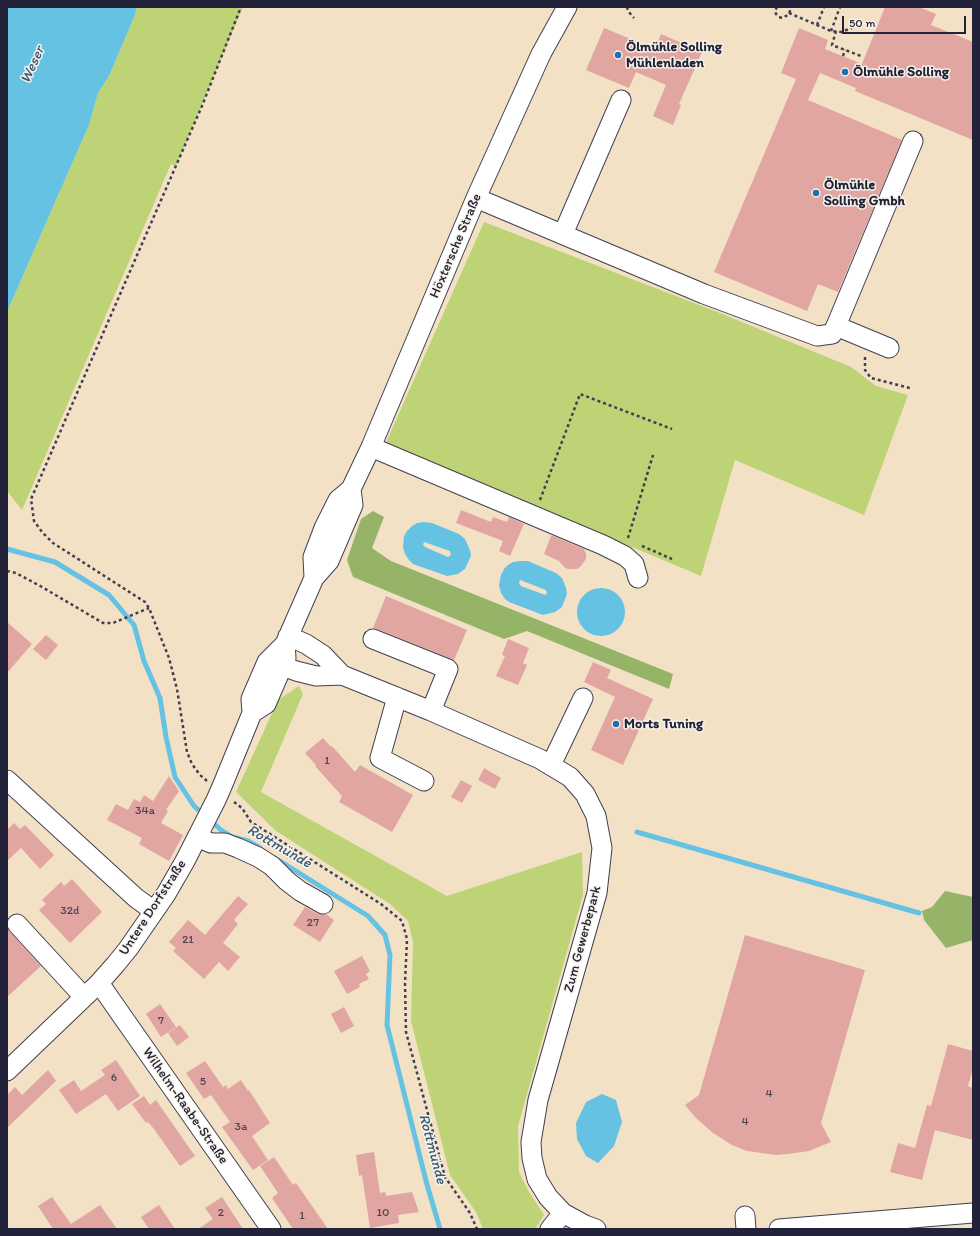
<!DOCTYPE html>
<meta charset="utf-8">
<style>
body{margin:0}
#map{position:relative;width:980px;height:1236px;overflow:hidden;background:#f3e1c6;font-family:Itim,sans-serif}
canvas{display:block}
.frame{position:absolute;inset:0;border:8px solid #22223b;pointer-events:none}
.scale{position:absolute;left:842px;top:16px;width:124px;height:18px;box-sizing:border-box;border:2px solid #22223b;border-top:0;padding-left:5px;font-size:12px;line-height:14px;white-space:nowrap;color:#22223b;-webkit-text-stroke:3px #f7f3e8;paint-order:stroke}
</style>
<div id="map">
<canvas width="980" height="1236"></canvas>
<div class="frame"></div>
<div class="scale">50 m</div>
</div>
<script>
const ctx = document.querySelector('canvas').getContext('2d');
ctx.lineJoin = 'round';
function fill(path, color) { ctx.fillStyle = color; ctx.fill(path, 'evenodd'); }
const toPath = rows => new Path2D(rows.map(r => 'M' + r).join(''));
function stroke(path, color, width, dash) { ctx.strokeStyle = color; ctx.lineWidth = width; ctx.lineCap = dash ? 'butt' : 'round'; ctx.setLineDash(dash || []); ctx.stroke(path); }
function write(font, color, halo, rows, align = 'center') {
  ctx.font = font + ' Itim,sans-serif'; ctx.lineWidth = 3; ctx.setLineDash([]); ctx.textBaseline = 'middle'; ctx.strokeStyle = halo; ctx.fillStyle = color; for (const [text, x, y, turn = 0] of rows) {
    ctx.save(); ctx.translate(x, y); ctx.rotate((+turn || 0) * Math.PI / 180); ctx.textAlign = isNaN(turn) ? turn : align; if (halo) ctx.strokeText(text, 0, 0); ctx.fillText(text, 0, 0); ctx.restore();
  }
}
fill(toPath([
 [137,7,243,7,176,166,171,164,22,510,7,491,7,312,89,125,98,93,109,76,135,15],
 [484,222,720,313,851,367,876,386,908,395,864,515,735,460,701,576,544,510,384,447],
 [299,686,303,694,261,792,447,896,582,852,583,895,518,1126,519,1172,528,1190,544,1215,536,1228,483,1229,476,1212,450,1175,411,1021,413,942,408,921,390,904,276,831,236,792,278,700]
]), '#bed276');
fill(toPath([
 [373,511,384,517,372,548,391,561,673,674,669,689,527,631,504,639,353,577,347,560,361,519],
 [945,891,973,897,973,940,946,948,924,920,922,911,932,907]
]), '#96b467');
fill(toPath([
 [7,7,137,7,135,15,109,76,98,93,89,125,7,312],
 [424,522,432,523,459,534,465,539,470,550,471,556,465,569,458,574,447,576,413,564,409,560,405,554,403,547,404,536,407,531,412,526,417,523],
 [424,542,450,551,451,555,448,557,425,547,423,545],
 [521,561,528,561,556,573,562,578,566,588,567,594,562,607,555,612,543,615,509,602,505,599,501,593,499,585,501,575,504,569,508,565,513,562],
 [520,580,546,590,547,593,545,595,521,586,519,583],
 '577 612a24 24 0 1 1 48 0a24 24 0 1 1-48 0Z',
 [602,1094,616,1100,622,1122,614,1146,598,1163,586,1156,577,1139,576,1123,586,1102]
]), '#65c2e3');
stroke(toPath([
 [7,549,55,562,109,595,134,625,144,661,160,698,166,737,175,777,194,806,204,815],
 [210,820,221,830,232,837,248,841,260,848],
 [637,832,919,913],
 [275,858,368,916,385,935,390,955,387,1025,426,1181,440,1229]
]), '#65c2e3', 5);
fill(toPath([
 [885,7,919,7,936,14,931,25,973,42,973,140,855,91,856,88,820,73,808,100,902,140,838,292,818,284,807,311,714,272,796,79,781,73,799,28,828,40,825,49,862,64],
 [604,28,655,49,661,34,702,52,679,104,681,105,673,125,653,116,666,85,636,72,629,88,586,70],
 [461,510,491,522,493,517,507,522,509,517,524,524,510,556,499,551,503,541,456,523],
 [551,536,553,536,584,549,586,554,586,559,581,566,577,569,568,569,564,567,559,561,544,554],
 [386,596,467,630,454,660,377,629,373,628],
 [7,622,32,644,7,673],
 [46,635,58,645,46,660,33,649],
 [508,639,529,648,523,663,527,665,518,685,496,676,505,656,502,655],
 [593,662,611,670,607,678,653,699,623,765,591,750,615,697,584,682],
 [323,738,331,747,332,746,355,772,360,765,413,795,392,832,339,802,342,796,315,766,316,765,305,753],
 [484,768,501,778,495,789,478,780],
 [169,776,179,791,166,810,168,811,161,823,183,835,169,861,139,844,142,838,107,820,116,804,128,810,134,799,140,802,144,795,153,801],
 [461,780,472,786,462,803,451,797],
 [14,823,20,829,25,825,54,855,40,869,21,848,7,861,7,830],
 [72,879,102,912,70,943,39,910,46,904,42,900,61,882,64,886],
 [238,896,248,904,234,920,238,924,223,943,240,957,228,971,219,962,204,979,173,951,176,948,169,942,188,920,205,935],
 [305,907,318,914,326,914,334,920,320,942,293,925],
 [7,928,9,931,41,966,7,997],
 [745,935,865,970,821,1123,831,1142,809,1151,787,1154,776,1155,747,1151,732,1145,713,1133,696,1118,685,1105,699,1095],
 [362,956,370,971,366,974,369,979,359,984,360,987,347,994,334,971],
 [160,1004,176,1027,161,1037,146,1014],
 [344,1007,354,1026,341,1033,331,1014],
 [180,1025,189,1037,177,1046,168,1033],
 [948,1044,973,1051,973,1068,968,1086,973,1088,973,1140,935,1130,922,1180,890,1172,898,1143,915,1148,927,1105,931,1106],
 [116,1060,140,1096,118,1111,106,1094,76,1114,59,1090,74,1080,81,1091,105,1075,101,1070],
 [205,1061,223,1087,226,1085,228,1089,241,1080,248,1091,249,1090,270,1123,252,1136,268,1160,253,1170,222,1127,230,1122,211,1095,204,1099,186,1073],
 [48,1070,56,1081,7,1128,7,1095,15,1087,22,1095],
 [144,1096,150,1105,156,1100,195,1156,180,1166,154,1129,148,1122,146,1123,132,1104],
 [374,1152,380,1193,385,1192,386,1196,412,1192,419,1212,398,1215,399,1223,370,1228,362,1175,359,1176,356,1155],
 [274,1157,293,1185,296,1183,328,1229,293,1229,272,1198,278,1193,260,1166],
 [52,1197,71,1224,100,1205,117,1229,53,1229,38,1206],
 [222,1197,243,1229,198,1229,213,1219,205,1208],
 [159,1205,175,1229,149,1229,141,1217]
]), '#e1a5a2');
const minor = toPath([
 [476,198,704,294,817,336,832,334,836,326,913,141],
 [563,234,621,100],
 [836,326,889,348],
 [371,447,603,545,625,556,634,564,638,578],
 [314,578,313,557,324,528,338,500,351,489,371,447,476,198,541,54,567,7],
 [288,636,306,644,323,655,342,675,431,711,540,759,570,777,585,794,596,816,602,848,597,893,538,1100,531,1142,532,1158,537,1179,548,1197,563,1213,585,1225,596,1229],
 [373,639,448,669,431,711],
 [283,666,296,671,316,676,342,675],
 [397,697,380,758,424,781],
 [252,713,266,704,286,658,285,644],
 [551,765,583,698],
 [7,780,136,898,154,911],
 [197,837,211,843,225,843,238,848,258,857,272,866,287,881,300,891,323,904],
 [17,924,84,997],
 [99,983,271,1229],
 [7,1071,99,983,115,965,128,949,166,894,185,861,216,800,223,784,252,713,251,699,267,662,285,644,314,578,329,561,353,505,351,489],
 [745,1216,746,1229],
 [550,1229,563,1213],
 [779,1229,973,1213]
]);
stroke(minor, '#413f50', 21);
stroke(toPath([
 [627,7,628,11,634,18],
 [777,7,775,11,776,14,779,17,782,18,788,15,790,11,789,7],
 [789,13,831,31,841,32,852,28],
 [817,25,824,7],
 [831,31,840,7],
 [836,31,832,45,861,56],
 [843,56,845,50],
 [865,357,865,370,871,378,910,388],
 [540,500,580,394,672,429],
 [628,538,653,455],
 [642,546,672,559],
 [7,571,16,573,42,587,103,623,113,623,149,608],
 [207,781,200,775,192,764,187,752,177,689,169,658,149,608,145,602,53,543,42,532,34,521,31,499,202,106,241,7],
 [234,802,242,808,251,822,381,904,402,921,407,939,405,983,406,1032,445,1177,470,1213,477,1229]
]), '#413f50', 2.5, [3, 3]);
stroke(minor, '#fff', 19);
for (const [x, y, r, color] of [
 [618,55,4,"#1f6fb2"],
 [845,72,4,"#1f6fb2"],
 [816,193,4,"#1f6fb2"],
 [616,724,4,"#1f6fb2"]
]) { const dot = new Path2D(); dot.arc(x, y, r, 0, 2 * Math.PI); ctx.fillStyle = color; ctx.fill(dot); stroke(dot, '#f7f3e8', 1.5); }
write('12px', '#524355', null, [
 ["1",327,761],
 ["34a",145,811],
 ["32d",70,911],
 ["27",313,923],
 ["21",188,940],
 ["7",161,1021],
 ["6",114,1078],
 ["5",203,1082],
 ["4",769,1094],
 ["4",745,1122],
 ["3a",241,1127],
 ["2",221,1213],
 ["10",383,1213],
 ["1",302,1216]
]);
write('bold 14px', '#22223b', '#f7f3e8', [
 ["Ölmühle Solling",626,47],
 ["Mühlenladen",626,63],
 ["Ölmühle Solling",853,72],
 ["Ölmühle",824,185],
 ["Solling Gmbh",824,201],
 ["Morts Tuning",624,724]
], 'left');
write('14px', '#22223b', '#f7f3e8', [
 ["Höxtersche Straße",456,246,-67],
 ["Untere Dorfstraße",153,908,-57],
 ["Zum Gewerbepark",583,939,-75],
 ["Wilhelm-Raabe-Straße",185,1106,55]
]);
write('italic 15px', '#395a76', '#f7f3e8', [
 ["Weser",33,65,-66],
 ["Rottmünde",279,847,30],
 ["Rottmünde",432,1149,75]
]);
</script>
